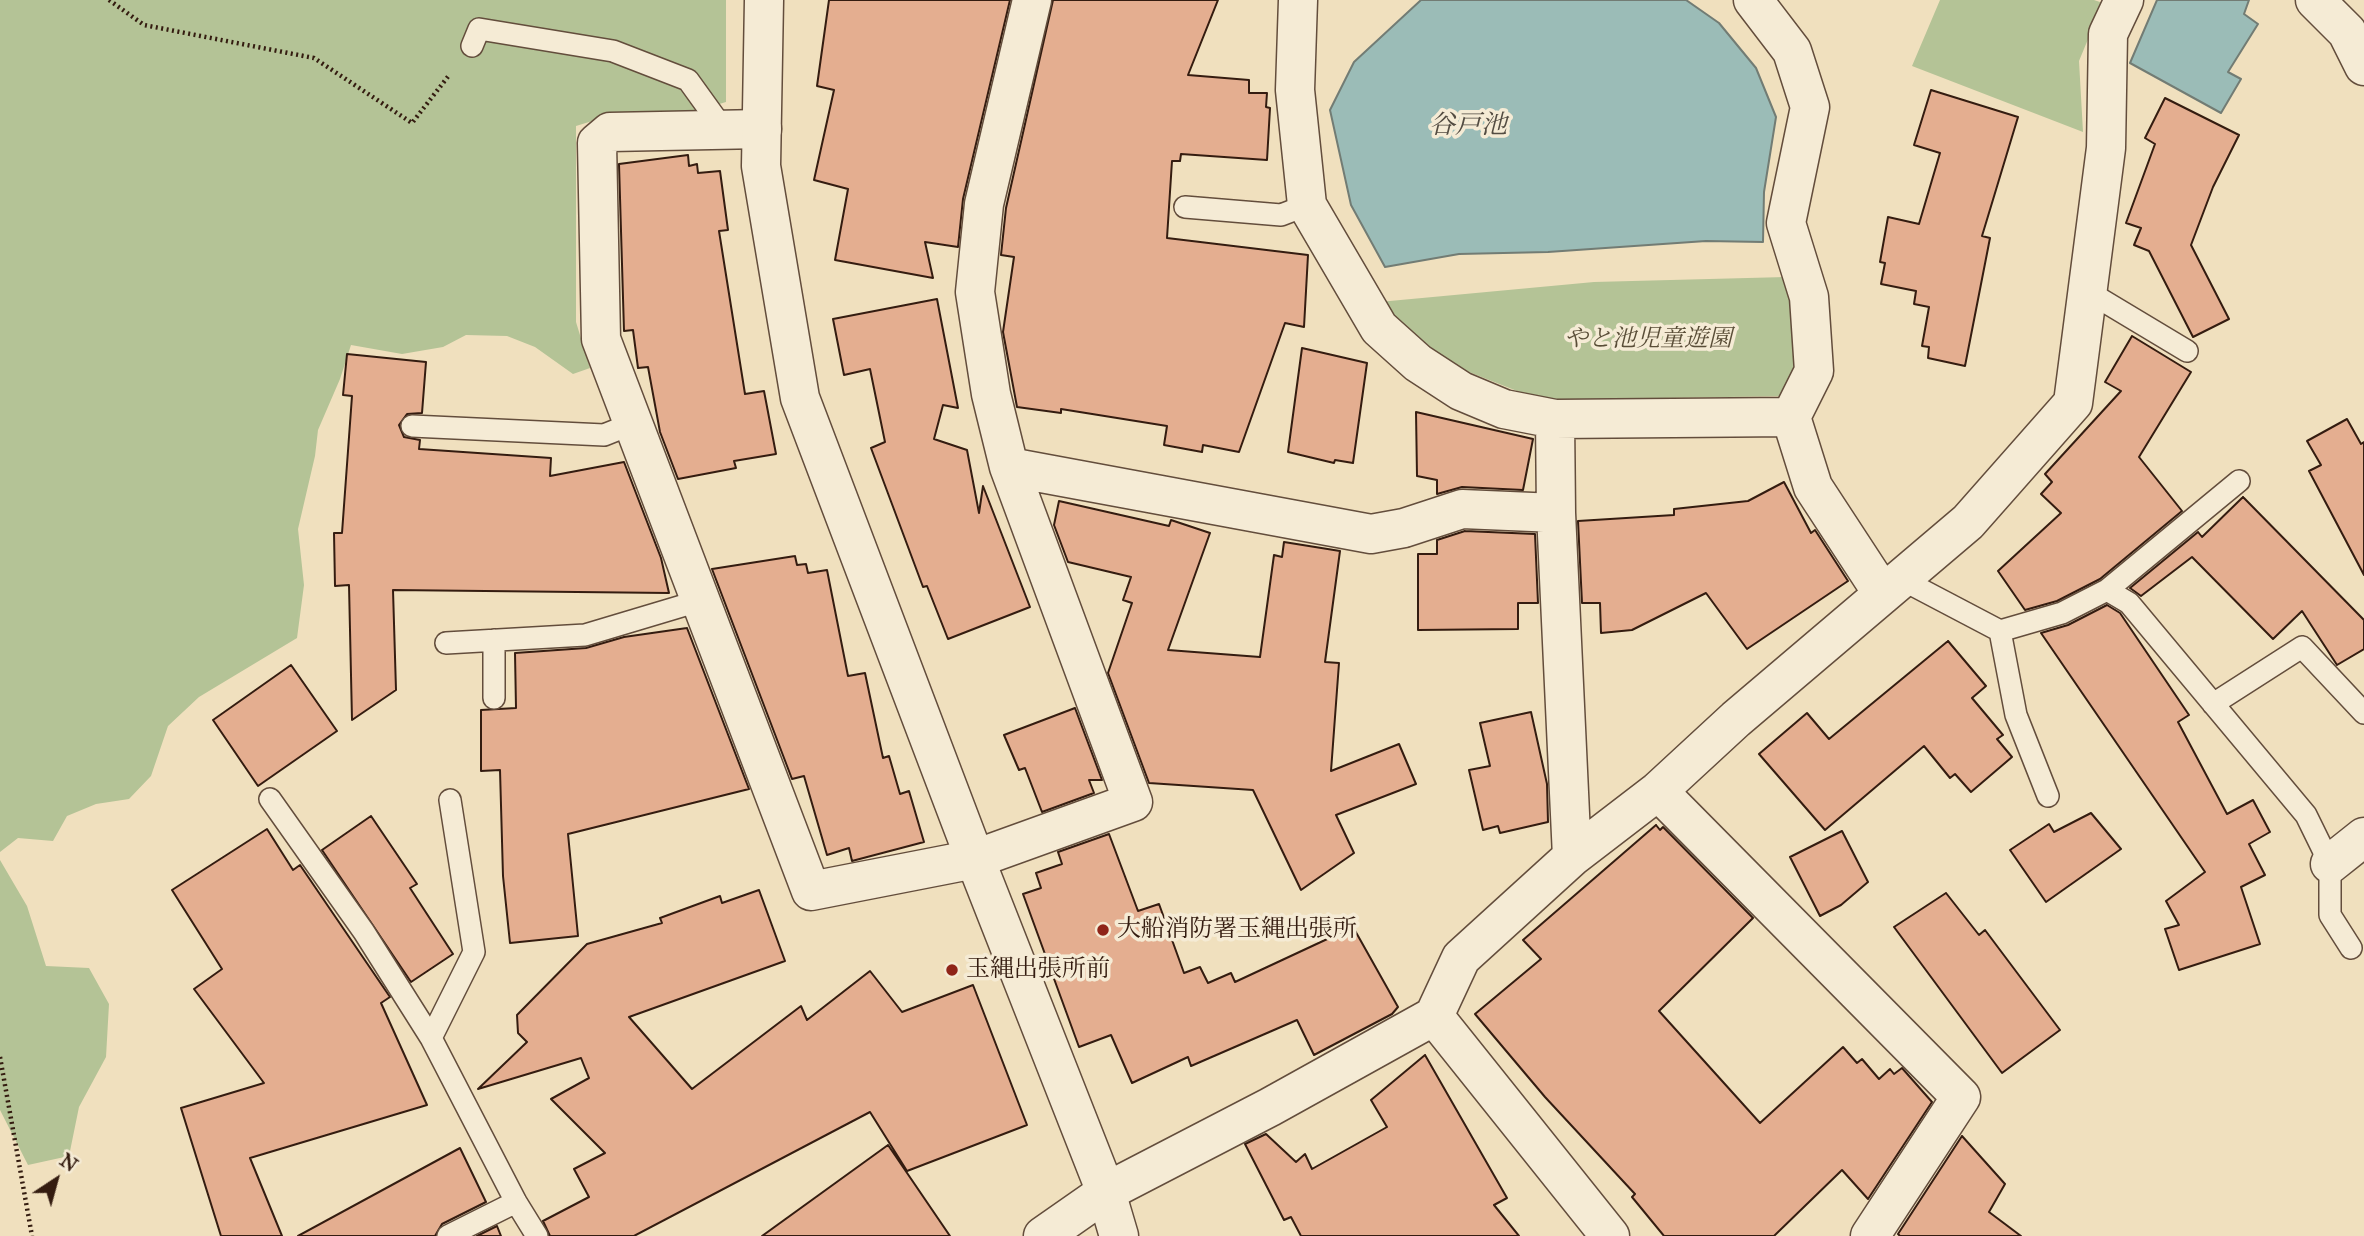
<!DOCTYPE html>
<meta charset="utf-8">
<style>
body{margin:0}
#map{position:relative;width:2364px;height:1236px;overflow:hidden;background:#f0e0be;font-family:"IM FELL Great Primer",serif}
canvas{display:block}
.north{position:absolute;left:21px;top:1145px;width:70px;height:70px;-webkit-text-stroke:5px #f5ebd5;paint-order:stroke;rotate:36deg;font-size:19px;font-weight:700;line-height:28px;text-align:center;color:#341c10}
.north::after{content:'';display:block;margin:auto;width:24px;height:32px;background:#341c10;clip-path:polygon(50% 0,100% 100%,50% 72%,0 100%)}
</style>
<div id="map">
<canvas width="2364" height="1236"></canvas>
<div class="north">N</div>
</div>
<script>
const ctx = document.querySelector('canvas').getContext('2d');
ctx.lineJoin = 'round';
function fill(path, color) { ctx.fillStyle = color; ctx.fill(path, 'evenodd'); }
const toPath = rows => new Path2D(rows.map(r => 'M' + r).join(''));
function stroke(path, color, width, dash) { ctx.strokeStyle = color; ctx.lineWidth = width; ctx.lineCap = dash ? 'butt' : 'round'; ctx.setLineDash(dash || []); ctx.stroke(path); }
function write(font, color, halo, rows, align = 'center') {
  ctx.font = font + ' "IM FELL Great Primer","Noto Serif JP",serif'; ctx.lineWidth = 7; ctx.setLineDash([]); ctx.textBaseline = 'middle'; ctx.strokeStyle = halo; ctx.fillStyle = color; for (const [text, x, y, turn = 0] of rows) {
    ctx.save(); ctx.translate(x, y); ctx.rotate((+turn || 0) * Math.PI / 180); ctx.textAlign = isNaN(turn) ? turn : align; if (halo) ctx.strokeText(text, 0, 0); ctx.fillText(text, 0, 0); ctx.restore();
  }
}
fill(toPath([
 [0,0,726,0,726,102,696,111,615,114,576,126,576,322,590,368,573,374,535,347,507,336,466,335,443,347,402,354,351,345,340,379,318,430,315,456,298,529,304,585,297,638,199,697,168,726,151,776,129,799,96,804,67,816,53,841,18,838,0,852],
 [1940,0,2094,0,2103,3,2079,61,2083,132,1912,66],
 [1786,277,1802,347,1788,396,1540,400,1451,365,1379,302,1594,282],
 [0,860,27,906,46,966,89,968,109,1004,106,1057,79,1107,69,1156,28,1165,0,1110]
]), '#b4c396');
const water = toPath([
 [1421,0,1686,0,1719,23,1756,68,1776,117,1764,192,1763,242,1706,241,1548,252,1459,254,1385,267,1351,205,1330,110,1354,62,1421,0],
 [2157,0,2249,0,2244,14,2258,24,2228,72,2241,79,2221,113,2130,63,2157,0]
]);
fill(water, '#9bbcb7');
stroke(water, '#727c74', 2);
const building = toPath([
 [829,0,1010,0,963,199,958,247,925,242,933,278,835,260,848,189,814,180,834,90,817,86,829,0],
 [1053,0,1218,0,1188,75,1249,80,1249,93,1267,93,1266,107,1270,108,1267,160,1181,154,1180,161,1172,161,1167,238,1308,255,1304,327,1285,323,1239,452,1203,445,1202,452,1164,445,1167,426,1061,409,1061,413,1017,407,1003,332,1014,257,1001,255,1006,208,1053,0],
 [1931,90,2018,117,1982,236,1990,238,1965,366,1928,358,1929,347,1922,346,1929,307,1914,304,1916,291,1881,284,1885,263,1880,262,1888,217,1919,224,1940,153,1914,145,1931,90],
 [2165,98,2239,135,2213,187,2191,245,2229,319,2193,337,2149,251,2134,245,2141,228,2126,223,2155,144,2145,138,2165,98],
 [688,155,689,166,697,164,698,173,720,171,728,230,719,231,745,394,764,391,776,454,734,461,736,468,678,479,660,432,648,367,638,368,633,330,624,331,619,164,688,155],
 [937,299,958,408,943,405,934,439,967,450,979,513,983,486,1030,607,948,639,927,586,923,587,871,448,885,442,870,369,844,375,833,319,937,299],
 [2132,336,2191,372,2139,457,2182,511,2100,579,2057,601,2025,610,1998,571,2061,513,2041,494,2052,482,2045,474,2121,391,2105,382,2132,336],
 [1302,348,1367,363,1353,463,1335,460,1334,463,1288,452,1302,348],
 [347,354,426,362,422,413,407,414,399,425,404,437,420,440,419,449,551,458,550,476,624,462,661,558,669,593,393,590,396,690,352,720,349,585,335,586,334,533,342,533,352,396,343,395,347,354],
 [1416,412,1533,439,1523,490,1462,487,1437,494,1437,480,1417,476,1416,412],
 [2347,419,2361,444,2364,442,2364,575,2309,471,2321,465,2307,441,2347,419],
 [1784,482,1811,533,1815,530,1848,581,1747,649,1706,593,1632,630,1601,633,1600,603,1582,603,1578,521,1674,515,1674,509,1748,501,1784,482],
 [2243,497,2364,620,2364,649,2337,665,2302,611,2273,639,2192,557,2141,596,2130,588,2198,532,2202,537,2243,497],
 [1059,501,1169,526,1171,520,1210,533,1168,650,1260,657,1274,555,1282,557,1284,542,1340,551,1325,662,1339,663,1331,771,1399,744,1416,784,1336,815,1354,853,1301,890,1253,790,1149,783,1108,673,1132,603,1123,600,1131,577,1068,562,1054,525,1059,501],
 [1465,531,1535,534,1538,603,1518,603,1518,629,1418,630,1418,554,1437,554,1437,540,1465,531],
 [795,556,797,565,806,564,808,573,827,570,848,676,865,673,883,758,889,756,900,794,909,791,924,842,852,861,849,848,827,855,804,776,792,779,712,569,795,556],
 [2107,605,2120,613,2189,715,2178,722,2227,814,2253,800,2270,832,2249,844,2265,875,2241,887,2260,944,2179,970,2165,929,2179,925,2166,901,2205,872,2041,633,2068,625,2107,605],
 [687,628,749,789,568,834,578,936,510,943,503,876,500,770,481,771,481,710,516,708,515,653,586,648,624,637,687,628],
 [1948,641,1986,686,1972,698,2003,735,1997,739,2012,757,1971,792,1955,774,1950,778,1924,746,1825,830,1759,754,1807,713,1829,739,1948,641],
 [291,665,337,731,258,786,213,720,291,665],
 [1075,708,1102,780,1089,780,1094,793,1042,812,1025,768,1019,770,1004,735,1075,708],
 [1531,712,1547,784,1548,822,1500,833,1498,826,1483,830,1469,770,1490,766,1480,723,1531,712],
 [2091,813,2121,849,2046,902,2010,850,2049,824,2054,832,2091,813],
 [371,816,417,884,410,888,453,954,411,982,322,850,371,816],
 [1656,825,1660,830,1663,827,1753,918,1659,1011,1760,1123,1843,1047,1857,1063,1862,1059,1879,1079,1890,1069,1894,1074,1902,1068,1932,1102,1868,1199,1842,1170,1774,1236,1664,1236,1632,1197,1635,1194,1545,1097,1475,1014,1541,959,1523,940,1656,825],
 [267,829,293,870,300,865,390,997,381,1003,427,1105,250,1158,282,1236,221,1236,181,1108,264,1083,194,989,222,969,172,890,267,829],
 [1842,831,1868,882,1841,905,1820,916,1790,857,1842,831],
 [1109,834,1138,911,1159,904,1184,973,1200,967,1208,983,1231,973,1235,982,1353,927,1398,1007,1392,1014,1314,1055,1297,1020,1191,1066,1188,1057,1132,1083,1111,1035,1079,1047,1023,894,1041,888,1036,873,1062,864,1058,852,1109,834],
 [759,890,785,961,629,1017,692,1089,801,1006,807,1020,870,971,902,1012,973,985,1027,1125,907,1171,870,1112,634,1236,550,1236,543,1221,589,1197,574,1169,605,1153,551,1099,589,1078,581,1058,478,1089,527,1042,518,1033,517,1015,587,944,662,923,660,918,720,896,722,903,759,890],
 [1946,893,1979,935,1985,930,2060,1030,2002,1073,1894,927,1946,893],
 [1425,1055,1507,1198,1494,1205,1519,1236,1301,1236,1291,1217,1284,1220,1245,1144,1266,1134,1296,1162,1305,1154,1312,1169,1387,1127,1371,1100,1425,1055],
 [1962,1136,2005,1184,1989,1212,2021,1236,1900,1236,1898,1234,1962,1136],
 [888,1145,950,1236,762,1236,888,1145],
 [460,1148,486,1202,442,1224,435,1236,298,1236,460,1148],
 [497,1226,501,1236,477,1236,497,1226]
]);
fill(building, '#e4ae90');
stroke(building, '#341c10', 2);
const service = toPath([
 [472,46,479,29,613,51,688,80,724,130],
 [1185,207,1281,215,1307,205],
 [2087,291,2187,351],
 [412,426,604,435,634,423],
 [1901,579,2000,631,2062,613,2107,590,2129,603,2306,815,2330,864,2330,915,2351,948],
 [2107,590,2239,481],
 [2000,631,2016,715,2048,796],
 [494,640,494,698],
 [446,643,585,635,702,600],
 [2213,704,2302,647,2364,713],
 [270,799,364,932,431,1038,516,1202,537,1236],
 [431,1038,474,952,450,800],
 [448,1236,516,1202]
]);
const minor = toPath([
 [1298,0,1295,90,1307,205,1379,328,1418,363,1461,391,1504,409,1555,419,1556,513,1572,857],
 [2315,0,2347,32,2364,66],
 [762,129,610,132,597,143,601,339,811,891,975,859,1133,802,1009,467,991,394,975,292,984,204,1032,0],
 [1791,417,1813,487,1883,594],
 [1555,419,1791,417,1814,371,1809,297,1786,223,1810,107,1792,51,1753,0],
 [1009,467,1371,534,1404,528,1462,509,1556,513],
 [1658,791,1961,1097,1870,1236],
 [2330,864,2364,837],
 [1434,1016,1610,1236],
 [1043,1236,1106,1192,1270,1107,1434,1016,1461,958,1572,857,1658,791,1736,719,1968,522,2073,403,2106,148,2108,34,2124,0]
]);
const tertiary = toPath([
 [764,0,761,166,800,398,975,859,1106,1192,1119,1236]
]);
stroke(service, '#634d3c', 24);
stroke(minor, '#634d3c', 41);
stroke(tertiary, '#634d3c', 41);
stroke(toPath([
 [109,0,144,25,314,58,412,123,450,74],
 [0,1057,32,1236]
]), '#341c10', 4.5, [2, 3.5]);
stroke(service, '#f5ebd5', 21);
stroke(minor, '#f5ebd5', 38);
stroke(tertiary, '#f5ebd5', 38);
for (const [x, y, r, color] of [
 [1103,930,7,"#8f2418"],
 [952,970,7,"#8f2418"]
]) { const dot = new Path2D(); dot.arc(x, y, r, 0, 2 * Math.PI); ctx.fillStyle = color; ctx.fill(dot); stroke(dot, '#f5ebd5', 2.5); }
write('italic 24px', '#5a4e38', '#f5ebd5', [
 ["やと池児童遊園",1648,340]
]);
write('24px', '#341c10', '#f5ebd5', [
 ["大船消防署玉縄出張所",1117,930],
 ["玉縄出張所前",966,970]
], 'left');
write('italic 26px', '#534c42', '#f5ebd5', [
 ["谷戸池",1468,127]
]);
</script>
